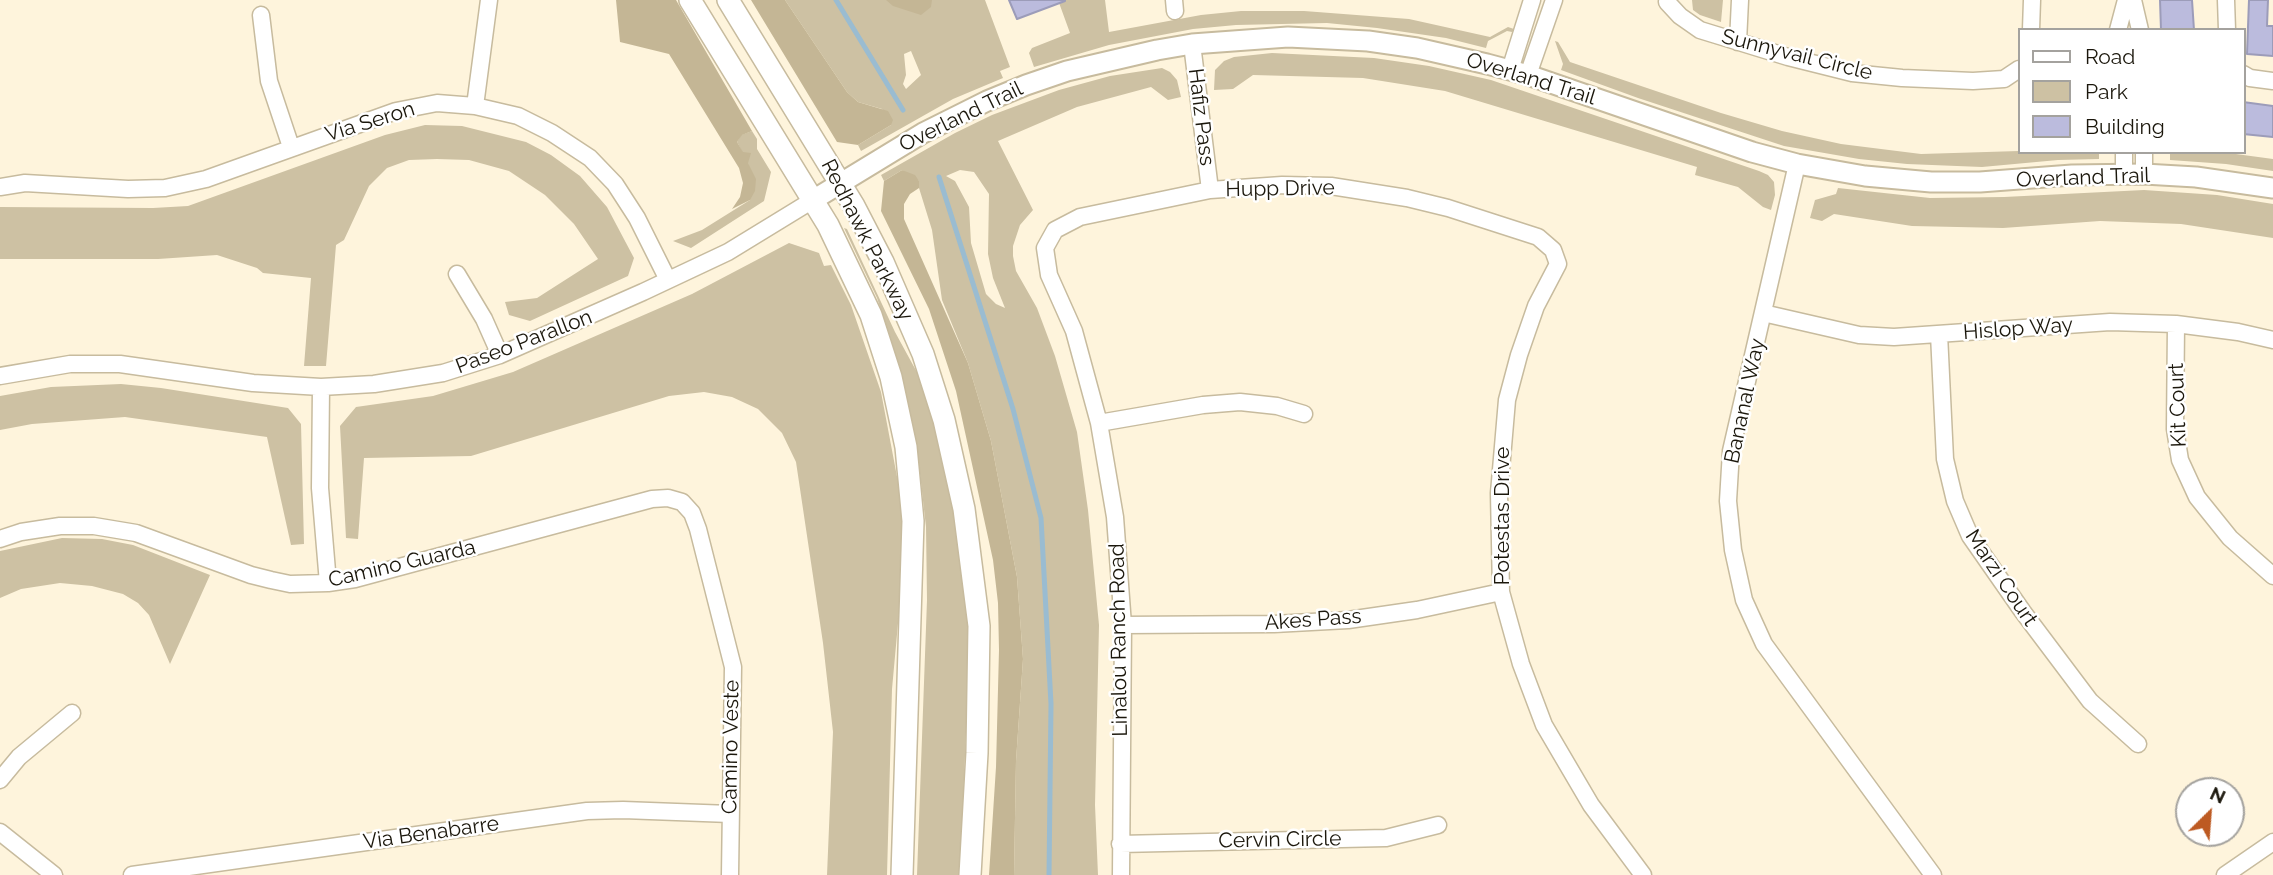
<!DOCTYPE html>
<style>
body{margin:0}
#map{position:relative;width:2273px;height:875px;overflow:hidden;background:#fef4dc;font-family:Raleway,sans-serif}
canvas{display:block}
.legend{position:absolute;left:2018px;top:28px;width:228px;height:126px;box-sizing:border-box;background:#fff;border:2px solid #a4a29e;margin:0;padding:9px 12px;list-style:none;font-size:21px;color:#1b170c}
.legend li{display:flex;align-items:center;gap:14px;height:35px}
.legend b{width:35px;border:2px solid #a4a29e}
.north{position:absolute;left:2175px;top:777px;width:70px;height:70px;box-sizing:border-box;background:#fff;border:2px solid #a4a29e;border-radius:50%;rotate:25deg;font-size:19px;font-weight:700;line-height:28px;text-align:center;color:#1b170c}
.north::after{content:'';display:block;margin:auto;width:24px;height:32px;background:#bd5a22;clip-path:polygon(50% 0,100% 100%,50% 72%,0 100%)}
</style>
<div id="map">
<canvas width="2273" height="875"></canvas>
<ul class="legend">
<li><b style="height:9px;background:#fff"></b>Road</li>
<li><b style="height:19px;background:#cdc1a3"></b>Park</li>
<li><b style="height:19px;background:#bbd"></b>Building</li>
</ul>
<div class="north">N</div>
</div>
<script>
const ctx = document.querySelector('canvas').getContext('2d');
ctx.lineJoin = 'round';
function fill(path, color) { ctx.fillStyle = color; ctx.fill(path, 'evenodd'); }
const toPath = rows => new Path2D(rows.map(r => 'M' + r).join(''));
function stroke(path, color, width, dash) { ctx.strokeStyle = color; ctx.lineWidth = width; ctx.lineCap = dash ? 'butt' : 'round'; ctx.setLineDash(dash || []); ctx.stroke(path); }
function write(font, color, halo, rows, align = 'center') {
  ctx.font = font + ' Raleway,sans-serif'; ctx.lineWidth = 5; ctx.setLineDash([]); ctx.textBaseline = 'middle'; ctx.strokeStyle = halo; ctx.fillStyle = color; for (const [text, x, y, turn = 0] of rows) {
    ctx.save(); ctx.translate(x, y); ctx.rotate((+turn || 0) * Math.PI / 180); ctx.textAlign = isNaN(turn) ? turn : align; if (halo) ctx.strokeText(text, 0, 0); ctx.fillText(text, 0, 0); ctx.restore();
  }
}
fill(toPath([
 [785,0,985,0,1010,67,1000,71,1003,78,953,99,861,151,858,145,891,125,882,109,858,102,847,92],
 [911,51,921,75,906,89,903,84,906,75,904,54],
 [1058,0,1105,0,1109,32,1201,15,1241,11,1304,11,1409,19,1490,37,1508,27,1514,29,1512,32,1507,31,1488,41,1486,48,1446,38,1377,28,1327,23,1236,25,1193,29,1109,45,1034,67,1029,53,1032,48,1070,33],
 [1692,0,1723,0,1721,22,1700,15,1693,10],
 [1555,41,1558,42,1570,62,1721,113,1782,131,1841,144,1921,154,2019,151,2099,152,2099,159,2058,160,1982,167,1907,164,1859,159,1784,146,1638,98,1561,70,1563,64],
 [1272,53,1374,58,1429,66,1491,80,1759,171,1768,175,1774,182,1775,195,1771,210,1763,207,1738,187,1695,175,1697,167,1445,91,1363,78,1253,75,1233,89,1214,90,1215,70,1224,61,1234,57],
 [1162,68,1170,72,1177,80,1181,97,1168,100,1151,87,1077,107,998,141,1033,210,1020,225,1013,246,1013,256,1016,271,1037,308,1055,356,1077,432,1088,510,1099,625,1095,805,1098,875,1014,875,1016,761,1023,659,1017,577,991,441,968,363,942,300,932,230,919,188,919,181,902,170,884,181,881,175,955,133,992,115,1059,90,1110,76],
 [960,170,974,172,989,194,988,254,993,278,1005,308,996,304,986,294,971,243,969,207,955,181,946,176],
 [425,125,462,126,526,142,551,155,580,176,607,207,634,258,628,276,530,321,509,315,505,302,537,298,598,259,574,224,545,195,509,171,469,160,437,159,409,160,387,168,369,186,344,240,336,245,326,366,304,366,311,278,263,273,257,268,217,255,158,259,0,259,0,207,153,208,188,206,385,135],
 [752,131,757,139,757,149,771,172,764,201,691,248,673,241,702,230,750,200,748,163,737,142,741,135],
 [2170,152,2221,152,2273,159,2273,171,2226,164,2170,160],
 [1838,188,1930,198,2004,197,2144,190,2217,195,2273,204,2273,238,2181,224,2100,221,2003,228,1912,226,1834,214,1822,221,1810,218,1815,200,1836,194],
 [844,228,847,229,895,332,919,376,938,435,956,515,970,637,960,875,917,875,927,600,926,527,919,465,907,399,892,344,877,298],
 [789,243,819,253,824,266,831,265,851,305,881,392,898,482,905,547,892,689,887,875,827,875,833,732,823,643,796,462,782,433,758,409,732,397,704,392,669,396,471,456,364,458,358,539,346,538,340,426,356,407,433,396,513,372,692,294],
 [121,384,161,388,288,408,301,424,304,544,291,545,267,437,125,417,32,424,0,430,0,396,51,387],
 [62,538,102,539,133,545,210,575,170,664,149,615,138,603,123,594,92,586,60,583,21,589,0,598,0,551]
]), '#cdc1a3');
fill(toPath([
 [616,0,676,0,752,131,742,135,737,142,743,152,751,153,748,163,756,179,755,191,750,200,732,209,740,197,743,183,739,168,669,54,620,42],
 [751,0,785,0,847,92,858,102,888,111,893,120,891,125,858,145,837,142],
 [886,0,932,0,931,7,921,15,893,6],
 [902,170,915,175,919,181,919,188,910,194,904,204,904,219,968,363,991,441,1017,577,1023,659,1016,761,1014,875,989,875,996,767,999,650,998,603,993,560,956,391,929,309,881,211,884,181]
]), '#c4b695');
stroke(toPath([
 [836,0,903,110],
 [939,177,1013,409,1041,518,1051,704,1049,875]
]), '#9abcd1', 5);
const building = toPath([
 [1009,0,1065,0,1065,1,1017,19,1009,0],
 [2160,0,2192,0,2194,30,2161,30,2160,0],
 [2249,0,2268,0,2267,26,2273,26,2273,56,2247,54,2249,0],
 [2243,102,2273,106,2273,137,2243,134,2243,102]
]);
fill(building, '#bbd');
stroke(building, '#9c9cb9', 2);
const minor = toPath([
 [1174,0,1175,11],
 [2133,0,2140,30],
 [2226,0,2227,30],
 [1667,2,1680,16,1700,30,1788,57,1852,73,1902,78,1973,81,2004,79,2019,69],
 [261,15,269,81,291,147],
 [2031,30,2032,0],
 [2118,30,2126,0],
 [1738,42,1740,0],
 [1192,44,1210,190],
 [1510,70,1532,0],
 [2243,74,2250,78,2273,81],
 [1528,75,1554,0],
 [475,106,489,0],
 [2124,152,2124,174],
 [2144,152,2144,174],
 [1797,164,1731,451,1728,501,1733,550,1744,600,1764,644,1933,875],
 [0,187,25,183,128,189,165,188,206,179,396,111,437,103,475,106,518,116,552,133,590,158,615,184,637,218,668,280],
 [457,274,484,319,500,355],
 [1763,313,1859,335,1894,337,2110,322,2176,324,2238,332,2273,340],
 [2176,324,2175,429,2180,460,2197,497,2230,538,2273,576],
 [1939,334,1945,459,1955,501,1970,536,2023,612,2090,701,2138,744],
 [0,376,70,364,120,364,253,383,321,387,374,384,443,373,500,355,643,292,728,252,813,200],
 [321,387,320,488,328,583],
 [1099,423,1203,405,1240,402,1277,406,1304,414],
 [0,539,21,532,60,526,94,526,136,533,251,575,271,580,290,584,328,583,355,579,652,499,668,498,682,502,692,513,698,529,733,667,730,875],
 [1123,625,1274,624,1348,620,1417,610,1501,592],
 [0,780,19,757,72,713],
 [0,832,54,875],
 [1120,844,1386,838,1438,825],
 [132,875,587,811,623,810,730,814],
 [1121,875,1123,625,1115,517,1099,423,1074,331,1049,275,1045,248,1055,230,1080,217,1210,190,1282,185,1331,186,1407,198,1448,208,1538,237,1553,250,1558,264,1536,306,1519,355,1507,400,1499,493,1501,592,1521,664,1544,725,1591,805,1643,875],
 [2225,875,2273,842]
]);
const tertiary = toPath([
 [813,200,923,133,987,101,1026,85,1067,71,1157,50,1192,44,1288,37,1368,41,1417,48,1487,64,1528,75,1752,152,1797,164,1865,176,1931,182,1980,182,2072,175,2144,174,2196,177,2273,188]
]);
const secondary = toPath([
 [690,0,828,225,871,315,891,377,906,447,913,521,902,875],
 [728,0,854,206,883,262,923,354,944,420,964,509,979,626,977,753,970,875]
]);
stroke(minor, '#c7bb9e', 19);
stroke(tertiary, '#c7bb9e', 23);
stroke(secondary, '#c7bb9e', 24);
stroke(minor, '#fff', 16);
stroke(tertiary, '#fff', 19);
stroke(secondary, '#fff', 21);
write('21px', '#1b170c', '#fff', [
 ["Sunnyvail Circle",1797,55,14],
 ["Overland Trail",1531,79,17],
 ["Overland Trail",961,117,-26],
 ["Hafiz Pass",1201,117,83],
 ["Via Seron",370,122,-17],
 ["Overland Trail",2083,178,-2],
 ["Hupp Drive",1280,189,-1],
 ["Redhawk Parkway",867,240,63],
 ["Hislop Way",2018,329,-4],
 ["Paseo Parallon",524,342,-21],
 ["Bananal Way",1745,401,-78],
 ["Kit Court",2178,405,-92],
 ["Potestas Drive",1503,516,-90],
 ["Camino Guarda",402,564,-13],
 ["Marzi Court",2001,578,56],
 ["Akes Pass",1313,620,-4],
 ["Linalou Ranch Road",1119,640,-91],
 ["Camino Veste",731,747,-89],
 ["Via Benabarre",431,833,-8],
 ["Cervin Circle",1280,840,-1]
]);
</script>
